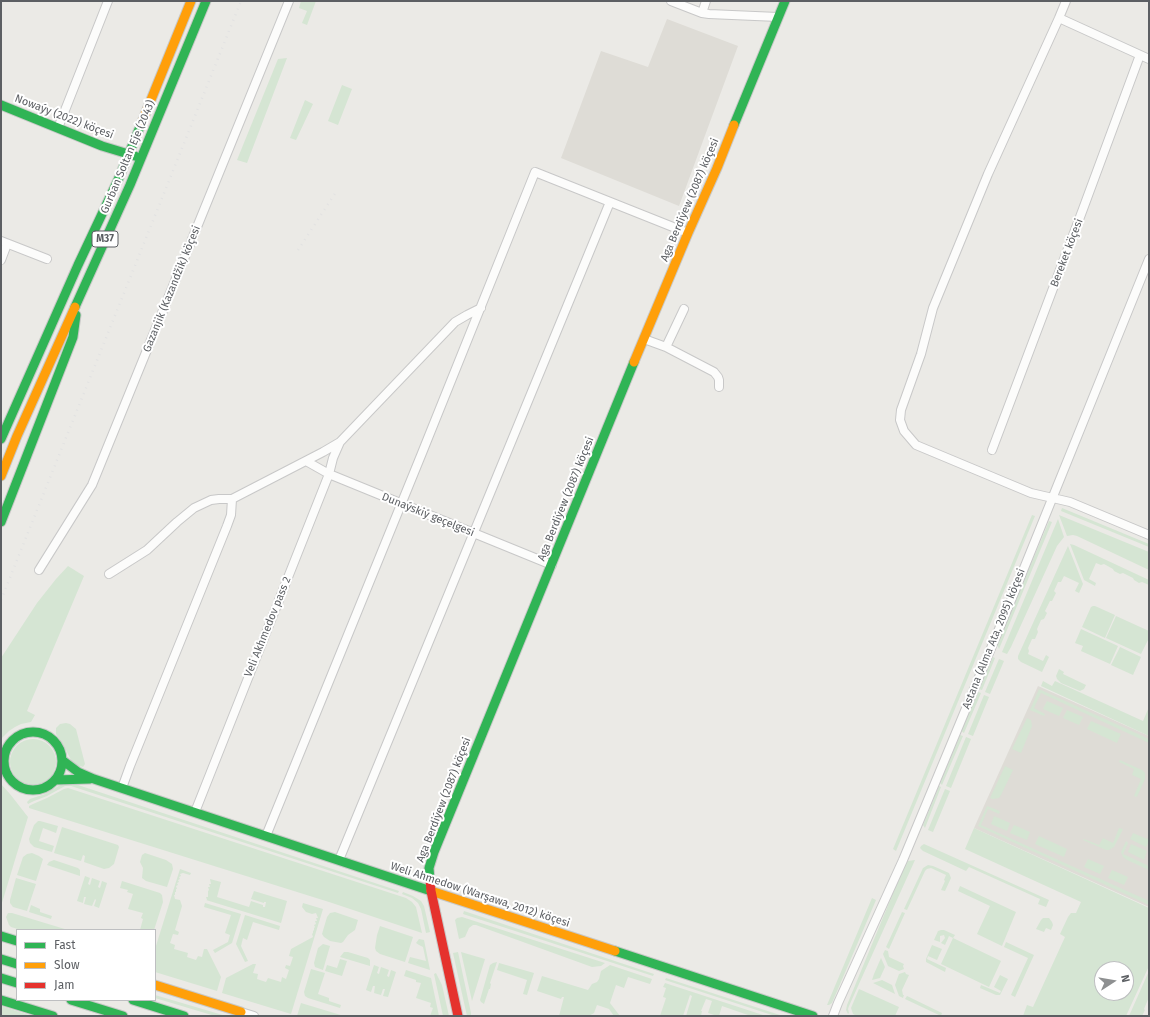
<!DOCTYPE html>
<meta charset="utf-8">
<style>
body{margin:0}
#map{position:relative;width:1150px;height:1017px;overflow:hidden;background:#ebeae6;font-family:"Fira Sans",sans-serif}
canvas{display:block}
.frame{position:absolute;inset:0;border:2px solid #5c5f63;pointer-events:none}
.legend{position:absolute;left:16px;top:929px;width:140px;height:72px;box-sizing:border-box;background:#fff;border:1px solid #bebfc1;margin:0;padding:5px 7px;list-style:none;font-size:12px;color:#5c5f63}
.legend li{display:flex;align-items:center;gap:8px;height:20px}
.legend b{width:20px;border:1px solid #bebfc1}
.north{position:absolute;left:1094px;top:961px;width:40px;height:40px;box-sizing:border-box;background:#fff;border:1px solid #bebfc1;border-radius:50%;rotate:78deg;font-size:11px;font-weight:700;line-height:16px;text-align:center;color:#5c5f63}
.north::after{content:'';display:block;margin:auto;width:14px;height:18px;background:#8e9091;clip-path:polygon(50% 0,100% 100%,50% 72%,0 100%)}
</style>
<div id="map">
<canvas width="1150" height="1017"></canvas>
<div class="frame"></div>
<ul class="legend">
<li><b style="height:5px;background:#30b455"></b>Fast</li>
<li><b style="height:5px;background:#ff9f0a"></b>Slow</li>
<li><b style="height:5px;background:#e5322d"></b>Jam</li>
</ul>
<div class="north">N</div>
</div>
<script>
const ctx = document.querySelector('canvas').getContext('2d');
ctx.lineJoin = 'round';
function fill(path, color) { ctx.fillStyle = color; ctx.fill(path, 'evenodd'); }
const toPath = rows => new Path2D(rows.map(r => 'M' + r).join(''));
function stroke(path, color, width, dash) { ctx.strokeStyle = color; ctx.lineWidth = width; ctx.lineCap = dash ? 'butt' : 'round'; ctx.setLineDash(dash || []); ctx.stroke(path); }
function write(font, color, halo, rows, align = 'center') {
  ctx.font = font + ' "Fira Sans",sans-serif'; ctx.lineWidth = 4; ctx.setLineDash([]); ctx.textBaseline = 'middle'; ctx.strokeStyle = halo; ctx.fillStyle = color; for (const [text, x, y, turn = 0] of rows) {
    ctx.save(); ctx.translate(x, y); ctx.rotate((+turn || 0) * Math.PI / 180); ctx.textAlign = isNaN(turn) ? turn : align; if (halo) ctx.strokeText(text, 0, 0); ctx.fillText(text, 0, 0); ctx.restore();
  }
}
fill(toPath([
 [667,19,738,46,679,206,561,158,601,51,648,67],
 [1038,686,1149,736,1149,907,974,828]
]), '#dedcd6');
fill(toPath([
 [301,1,316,1,307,25,302,23,307,11,299,8],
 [287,58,247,163,237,160,278,59],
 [342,85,352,89,338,125,328,121],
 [305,100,313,104,296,140,290,138],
 [1062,508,1149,544,1149,547,1061,511],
 [1032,515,1035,516,896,851,893,849],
 [1059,515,1149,552,1149,570,1077,536,1073,535,1067,536],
 [1058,519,1064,537,1057,546,1011,647,1007,654,1002,652],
 [1049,521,1052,522,999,649,997,645],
 [1070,544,1074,545,1149,580,1149,585,1142,582,1139,583,1134,580,1133,578,1123,573,1120,574,1114,571,1113,569,1104,564,1101,565,1096,563,1089,579,1096,583,1095,586,1084,580],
 [1068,546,1083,584,1079,593,1075,591,1079,583,1064,576,1061,582,1058,582,1054,591,1056,593,1052,601,1050,601,1045,611,1047,613,1044,619,1041,620,1037,629,1038,632,1035,639,1032,639,1028,648,1029,651,1028,654,1043,661,1046,655,1049,657,1042,672,1021,662,1018,659,1018,656],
 [68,566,84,576,27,711,35,715,31,722,21,724,15,727,9,731,1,739,1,658,37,603,56,579],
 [1093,606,1095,606,1115,615,1105,638,1082,627,1091,607],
 [1116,616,1149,631,1149,638,1141,654,1106,638],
 [1081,629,1118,646,1110,664,1081,651,1083,646,1075,643],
 [1120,647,1141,657,1133,675,1111,665],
 [993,657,995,658,982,690,979,689],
 [999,659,1004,661,990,694,985,692],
 [1059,669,1064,672,1063,674,1086,685,1084,689,1080,691,1061,683,1057,679,1056,676],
 [1043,681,1052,686,1055,681,1143,721,1149,707,1149,736,1041,686],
 [1039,689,1149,739,1149,743,1041,693,1034,708,1045,714,1044,716,1030,710],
 [978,692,981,693,964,733,961,731],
 [984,695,989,697,973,736,968,734],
 [1047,701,1063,708,1059,716,1043,709],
 [1067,710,1083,717,1079,725,1063,718],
 [1027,718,1031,720,1032,726,1021,753,1012,749],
 [1091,721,1121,734,1117,743,1087,729],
 [66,723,70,724,76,729,85,764,83,767,74,764,72,762,63,744,56,734,56,728,60,724],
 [960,735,963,736,942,785,940,783],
 [966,737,971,739,951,788,946,786],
 '10 762a23 23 0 1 1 46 0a23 23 0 1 1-46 0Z',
 [1120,760,1142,770,1145,773,1145,779,1137,797,1134,796,1141,779,1132,775,1134,769,1119,762],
 [1005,766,1013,770,1001,795,999,798,993,799,990,798],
 [72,783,399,891,398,893,71,786,65,786,47,796,34,801,28,804,27,802,30,799,45,794,62,784],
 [1,784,10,794,28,817,1,906],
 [939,786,941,787,925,828,923,825],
 [68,788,406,898,412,902,416,907,422,933,329,902,29,808,29,806,33,804,47,798,64,789],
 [945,789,950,791,933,832,928,830],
 [987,806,1000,811,999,814,988,809,981,825,1149,901,1149,905,978,826],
 [994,816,1010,823,1007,831,991,824],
 [38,821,40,821,58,826,56,833,43,828,39,841,54,846,52,852,34,847,30,843,29,839,34,825],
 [1014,825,1030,832,1027,840,1010,833],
 [62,827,118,845,119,847,114,864,109,868,104,869,84,862,85,856,83,855,81,861,54,853],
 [974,828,1149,908,1149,966,1126,1016,1023,1016,1027,1005,1033,1007,1065,937,1060,934,1068,917,1071,913,1076,913,1081,902,965,849],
 [1102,969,1126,969,1126,993,1102,993],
 [1119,828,1123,829,1114,847,1109,850,1106,850,1083,840,1084,839,1099,845,1103,838,1113,843],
 [1133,833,1147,839,1149,836,1149,841,1146,847,1130,839],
 [1039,836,1067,849,1064,857,1035,844],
 [1126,841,1128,843,1123,854,1149,866,1149,870,1127,860,1123,857,1121,852],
 [924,844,1049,900,1046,907,1038,904,1040,899,969,867,966,871,923,851,920,848,921,846],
 [1131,844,1147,851,1144,860,1128,852],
 [32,853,39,856,43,859,36,881,17,875,23,857,27,854],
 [145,853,166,860,172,864,173,869,167,887,146,881,142,878,143,868,140,862,142,855],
 [1088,859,1104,866,1100,874,1084,867],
 [54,860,78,868,80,870,80,876,47,865,49,862],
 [915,860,849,1006,848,1009,849,1013,848,1014,846,1010,847,1005,905,864,908,861],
 [928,865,933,866,949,873,951,878,945,891,941,890,945,881,944,880,946,875,931,868,927,869,925,871,907,910,904,909,923,868],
 [180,869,191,873,190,875,183,873,180,874,181,876,179,877,180,879,178,880,179,882,177,883,178,885,176,886,177,889,176,889,176,892,175,892,175,895,174,895,175,899,180,900,182,906,175,930,179,932,178,935,173,934,170,943,175,945,174,949,188,953,187,957,196,960,198,956,202,957,204,949,207,949,221,977,217,991,155,972,155,949],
 [1112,870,1128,877,1124,885,1108,878],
 [85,876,90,878,88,884,90,885,92,878,100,881,98,887,100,888,102,881,107,883,99,908,94,906,96,900,95,899,92,906,84,904,86,897,84,897,83,903,77,901],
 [16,878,36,884,27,911,13,907,10,903,10,900],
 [210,879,221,882,217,897,249,907,251,901,263,905,263,907,265,907,266,902,264,902,264,903,251,899,254,891,287,901,281,923,206,900,207,900,206,897,208,897,208,891,209,890,208,887,210,887,209,884,211,884],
 [122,881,160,893,162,895,163,902,154,930,140,930,143,919,141,918,143,913,128,909,133,894,127,892,128,890,120,888],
 [960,886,1016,912,1002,946,977,934,990,906,958,891],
 [403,892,413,896,421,901,424,906,430,932,426,933,421,909,418,903,412,898,402,894],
 [872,898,876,900,832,1003,829,1005,827,1005],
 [205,903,241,914,232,943,215,953,213,950,228,942,230,935,225,933,231,915,204,907],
 [303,903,323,909,291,1014,222,993,226,978,253,964,256,964,253,973,258,974,257,979,266,982,268,978,281,982,282,977,286,979,289,970,285,968,286,965,290,966,293,957,289,956,291,949,313,937,312,934,313,933,313,931,314,930,314,928,315,927,314,925,316,924,315,921,317,921,316,918,318,918,316,913,312,914,306,912,302,907],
 [31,905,40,909,40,912,52,916,51,919,29,912],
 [464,911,654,974,653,976,463,914],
 [335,912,358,920,355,930,348,935,343,942,341,943,330,941,324,937,322,934,327,917,330,913],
 [902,912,905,913,889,949,886,947],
 [8,913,12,913,68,930,21,930,11,927,9,925,6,917],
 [245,915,280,926,279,930,253,922,247,940,243,938,241,946,248,961,245,962,236,944],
 [462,917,605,963,601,966,592,967,476,925,473,925,469,928,465,937,459,939,455,920,457,918],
 [1043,918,1049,918,1052,922,1053,925,1051,930,1046,928,1044,932,1036,929,1041,920],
 [380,926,413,937,405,962,380,954,376,951,375,948,377,935],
 [941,930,944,930,955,935,953,938,949,936,945,945,941,943,945,938,944,935,940,936,940,942,934,940,938,931],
 [953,938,1001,961,989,987,941,964],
 [419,939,424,940,430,970,408,963,410,957,426,961,423,947,419,945,416,943],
 [1006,942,1034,955,1015,997,1011,995,1028,958,1004,947],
 [323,944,330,946,323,970,315,967,314,963,318,948],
 [932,945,942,949,937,960,928,956,927,959,946,968,945,972,926,962,926,959],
 [885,950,888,951,889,957,904,964,903,966,904,969,899,971,888,966,883,954],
 [344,952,348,952,368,958,370,960,370,966,340,957],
 [458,952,471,1013,471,1016,467,1016,453,953],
 [461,952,485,959,472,1001],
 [881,958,885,967,880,978,872,980,874,974],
 [340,959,347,961,342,976,325,971,327,965,337,968],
 [497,962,490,983,491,984,490,989,489,989,484,1004,481,1002,480,1000,490,965,493,963],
 [499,963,534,973,527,995,523,994,527,980,497,970],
 [374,965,379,967,377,973,379,974,381,967,389,970,387,976,389,977,391,970,396,972,388,997,383,996,385,989,383,989,381,995,374,993,375,986,373,986,371,992,366,990],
 [610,965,652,979,650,984,628,977,624,988,616,985,610,1003,620,1016,614,1016,609,1009,597,1005,594,1013,589,1016,559,1016,564,997,562,997,561,999,537,991,542,976,588,990,592,984,597,982,599,979,601,971],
 [311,969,325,973,318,994,329,998,329,1001,341,1005,340,1008,308,998,305,996,304,992],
 [406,970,431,978,439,1016,430,1016,433,1008,430,1007,431,1003,416,998,421,983,416,982,416,980,404,976],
 [1149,971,1149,997,1144,1009,1145,1010,1142,1016,1129,1016],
 [905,972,906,974,909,975,902,990,903,995,904,995,903,998,899,996,895,985,899,974],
 [436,973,442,985,449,1016,443,1016,434,974],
 [1000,975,1008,979,1000,995,996,995,980,988,981,985,1000,993,1001,991,994,987],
 [666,978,783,1016,775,1016,665,980],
 [882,980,892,985,895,994,873,983],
 [665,983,766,1016,748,1016,748,1015,722,1006,719,1016,717,1016,708,1013,712,1001,706,999,701,1011,702,1011,701,1016,686,1016,692,996,690,995,683,1016,660,1016,666,998,663,997,666,988,663,987],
 [859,989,899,1007,895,1016,857,1016,853,1014,851,1008],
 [155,995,226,1016,215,1016,155,998],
 [907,996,942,1013,941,1016,905,999],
 [301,1003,344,1016,297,1016],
 [1,1006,32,1016,1,1016]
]), '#d5e5d3');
const street = toPath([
 [671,1,702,13,709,14,778,17],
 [1066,1,1059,18,988,174,933,308,921,354,901,410,900,420,904,431,916,445,1031,493,1070,502,1149,535],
 [702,13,706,1],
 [1059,18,1149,59],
 [58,128,108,1],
 [1,241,47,259],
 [1,260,7,244],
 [644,339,666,347,714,372,718,377,719,380,719,387],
 [666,347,684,309],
 [992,450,1083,209,1140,55],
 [306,461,329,474,552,565],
 [39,570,92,485,289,1],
 [109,574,147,550,177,522,194,508,211,500,219,499,232,499],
 [122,788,130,766,227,526,231,515,232,499,323,452,340,442,455,322,467,315,481,308],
 [195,812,329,474,333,458,340,442],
 [266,836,422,453,535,172,688,233],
 [339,860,610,202],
 [241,1012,254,1016],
 [833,1016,838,1003,903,860,1014,593,1149,259]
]);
const fast = toPath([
 [1,105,102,146,135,156],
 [734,125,785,1],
 [75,307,130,185,206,1],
 [1,439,78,265,118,180,142,122],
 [1,522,73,337,76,315],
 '4 761a29 29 0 1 1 58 0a29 29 0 1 1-58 0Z',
 [62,760,78,772,94,779,431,891],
 [55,780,90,779],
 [430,880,429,868,434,852,634,362],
 [1,936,17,941],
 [615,951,813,1016],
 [1,959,17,964],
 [1,978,17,983],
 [1,1000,53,1016],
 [71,1000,123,1016],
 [133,1000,184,1016]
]);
const slow = toPath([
 [142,122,191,1],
 [634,362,688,233,717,168,734,125],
 [1,476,17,436,75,307],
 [431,891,615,951],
 [155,985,241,1012]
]);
const jam = toPath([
 [430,880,431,891,458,1016]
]);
stroke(street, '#c8c8c8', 10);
stroke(fast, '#c8c8c7', 11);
stroke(slow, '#c8c8c7', 11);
stroke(jam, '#c8c8c7', 11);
stroke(street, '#fcfcfb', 8);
stroke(fast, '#30b455', 9);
stroke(slow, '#ff9f0a', 9);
stroke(jam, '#e5322d', 9);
stroke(toPath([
 [298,250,336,192],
 [1,600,241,1]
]), '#e2e2e2', 2.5, [1, 5]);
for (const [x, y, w] of [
 [105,239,26]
]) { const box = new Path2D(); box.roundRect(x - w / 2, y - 8, w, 16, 3); ctx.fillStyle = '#fff'; ctx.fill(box); stroke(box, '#5c5f63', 1); }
write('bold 10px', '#5c5f63', null, [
 ["M37",105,239]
]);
write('11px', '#5c5f63', '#fff', [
 ["Nowaýy (2022) köçesi",64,117,21],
 ["Gurban Soltan Eje (2043)",128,157,-67],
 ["Aga Berdiýew (2087) köçesi",690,200,-67],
 ["Bereket köçesi",1067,253,-69],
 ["Gazanjik (Kazandžik) köçesi",172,289,-68],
 ["Aga Berdiýew (2087) köçesi",566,499,-68],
 ["Dunaýskiý geçelgesi",428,515,22],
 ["Veli Akhmedov pass 2",268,627,-68],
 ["Astana (Alma Ata, 2095) köçesi",994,639,-68],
 ["Aga Berdiýew (2087) köçesi",444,800,-69],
 ["Weli Ahmedow (Warşawa, 2012) köçesi",480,895,18]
]);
</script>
